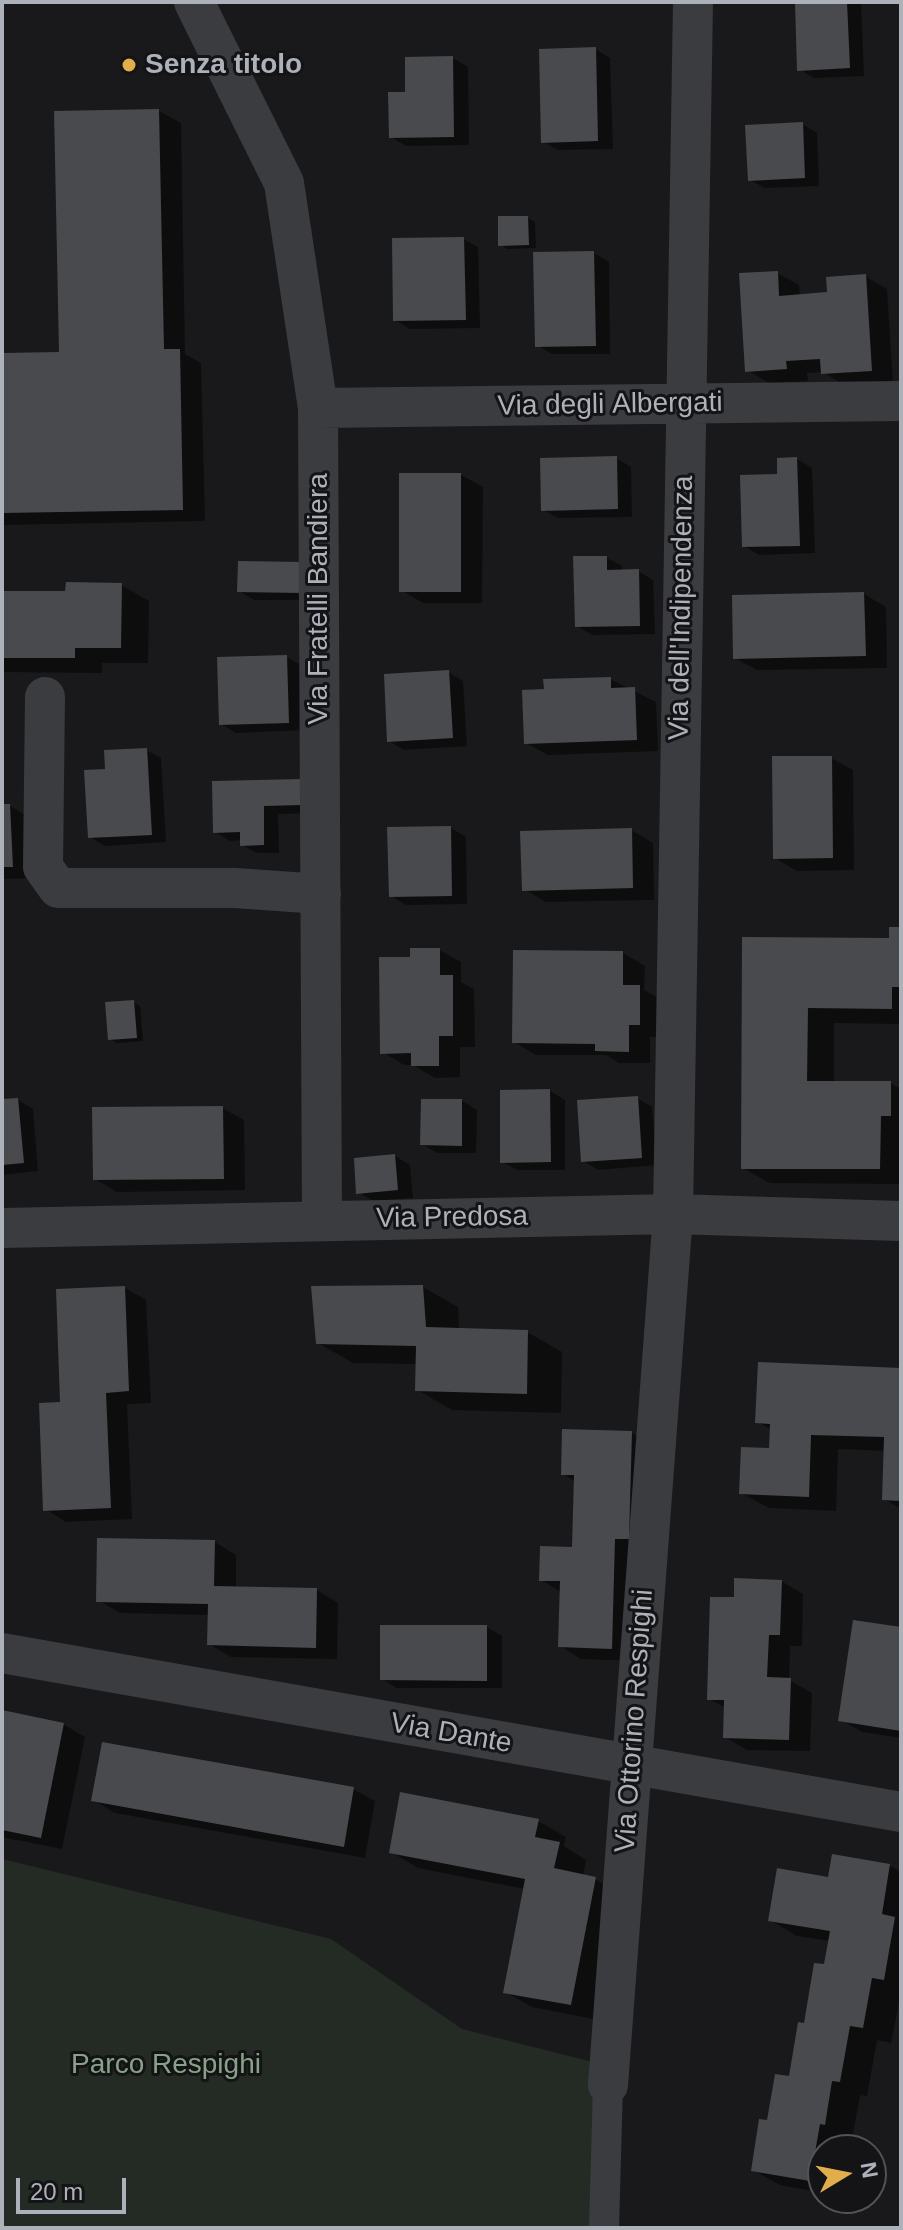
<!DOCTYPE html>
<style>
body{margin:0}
#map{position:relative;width:903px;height:2230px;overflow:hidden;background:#19191b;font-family:Arial,sans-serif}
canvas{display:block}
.frame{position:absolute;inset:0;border:4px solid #adb1ba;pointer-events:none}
.north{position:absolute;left:807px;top:2134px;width:80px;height:80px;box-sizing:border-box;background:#141416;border:2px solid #515358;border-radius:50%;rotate:80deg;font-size:22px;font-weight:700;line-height:32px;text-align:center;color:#adb1ba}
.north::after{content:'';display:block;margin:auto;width:28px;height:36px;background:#e2ae4b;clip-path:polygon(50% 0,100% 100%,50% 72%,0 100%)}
.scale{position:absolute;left:16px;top:2178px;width:110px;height:36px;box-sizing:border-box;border:4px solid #adb1ba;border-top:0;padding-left:10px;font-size:24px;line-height:28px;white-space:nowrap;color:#adb1ba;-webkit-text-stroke:6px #141416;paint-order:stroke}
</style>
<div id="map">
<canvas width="903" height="2230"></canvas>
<div class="frame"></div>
<div class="north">N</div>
<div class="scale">20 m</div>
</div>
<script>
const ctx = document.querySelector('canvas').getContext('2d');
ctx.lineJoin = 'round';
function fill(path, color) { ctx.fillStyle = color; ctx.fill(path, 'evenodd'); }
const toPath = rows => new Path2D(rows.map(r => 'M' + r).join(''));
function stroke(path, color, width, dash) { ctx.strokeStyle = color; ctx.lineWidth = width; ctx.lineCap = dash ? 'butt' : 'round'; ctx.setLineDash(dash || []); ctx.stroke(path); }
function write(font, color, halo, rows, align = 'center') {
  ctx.font = font + ' Arial,sans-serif'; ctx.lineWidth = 6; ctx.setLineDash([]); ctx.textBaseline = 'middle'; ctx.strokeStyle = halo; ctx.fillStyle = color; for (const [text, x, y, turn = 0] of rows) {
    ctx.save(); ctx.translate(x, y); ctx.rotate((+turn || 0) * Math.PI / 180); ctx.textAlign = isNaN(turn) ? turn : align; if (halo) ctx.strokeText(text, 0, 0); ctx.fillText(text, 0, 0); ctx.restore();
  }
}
fill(toPath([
 [2,1859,331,1939,462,2029,609,2066,605,2228,2,2228]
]), '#242b25');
fill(toPath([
 [797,2,861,2,864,76,814,78,799,69],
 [595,49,610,58,613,149,558,150,543,142],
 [453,58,468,67,469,145,406,146,391,137,407,94],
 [159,111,181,123,185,354,201,363,205,521,2,525,2,355,61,354],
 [802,124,817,133,819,186,765,188,750,180],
 [528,218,535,222,536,248,507,249,500,244],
 [463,239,478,247,480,328,410,329,395,320],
 [594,253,609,262,610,354,552,354,537,345],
 [777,273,799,285,800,296,829,294,865,276,887,289,893,383,845,385,822,372,807,373,808,381,769,383,747,370],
 [616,458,631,467,632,517,558,518,543,510],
 [797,459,812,468,815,553,759,555,744,546,779,476],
 [461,475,483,487,482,603,423,603,401,590],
 [607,558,622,566,622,572,638,571,653,580,655,634,592,635,577,626],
 [240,563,317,600,254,600,239,591],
 [121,585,149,601,148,663,102,663,102,673,2,672,2,593,67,593],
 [864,594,886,607,887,668,757,670,735,658],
 [286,657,301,665,304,730,236,733,221,724],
 [448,672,463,681,467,746,404,750,389,741],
 [610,679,656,702,658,751,548,755,526,743,546,691],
 [146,750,161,758,166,842,105,846,90,837,107,771],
 [831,758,853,770,854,870,797,871,775,858],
 [300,781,316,813,278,814,279,853,257,853,242,845,242,840,230,841,215,832],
 [2,806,10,806,32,819,34,878,2,879],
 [451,828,466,837,467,904,406,905,391,896],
 [631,830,653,843,654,900,546,902,524,889],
 [901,929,901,1024,834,1023,834,1083,890,1083,901,1089,901,1184,770,1183,743,1168,744,939,891,940],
 [439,950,461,962,461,982,474,989,475,1047,460,1047,460,1077,435,1078,413,1065,404,1065,382,1052],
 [623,953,645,966,644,990,662,1000,661,1037,650,1037,650,1063,619,1063,606,1055,536,1055,514,1042],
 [133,1002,140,1006,143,1041,117,1043,110,1039],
 [550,1091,565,1100,565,1170,517,1170,502,1162],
 [637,1098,652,1107,657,1165,598,1170,583,1161],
 [18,1100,33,1109,38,1171,2,1175,2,1101],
 [462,1101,477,1110,476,1153,437,1153,422,1144],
 [222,1108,244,1120,245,1190,117,1192,95,1179],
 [395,1156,410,1165,413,1198,373,1201,358,1192],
 [423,1287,458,1307,459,1330,527,1332,562,1352,561,1413,452,1410,417,1390,418,1364,353,1363,318,1343],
 [125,1288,146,1300,151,1403,127,1404,132,1519,66,1522,45,1509,62,1404],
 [901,1370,901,1509,884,1499,886,1451,838,1449,836,1511,769,1508,741,1493,771,1450,772,1430,758,1422],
 [632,1433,654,1446,633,1661,581,1659,560,1646,561,1592,541,1580,574,1549,576,1482,563,1474],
 [215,1542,236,1555,236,1588,317,1590,338,1603,337,1659,231,1657,209,1644,210,1615,120,1613,98,1600],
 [781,1581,803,1594,802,1646,790,1646,789,1680,812,1693,810,1751,747,1750,725,1737,726,1708,709,1699,735,1599],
 [487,1627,502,1636,502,1688,397,1688,382,1679],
 [901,1629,901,1738,862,1732,840,1719],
 [2,1712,63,1724,85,1737,62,1849,2,1837],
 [353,1789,375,1801,365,1858,115,1813,93,1800],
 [538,1821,566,1837,564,1846,586,1860,583,1876,595,1879,622,1894,598,2020,532,2007,505,1992,525,1889,418,1868,391,1852],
 [890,1866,901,1872,901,1993,891,2043,877,2040,867,2096,860,2095,852,2139,847,2138,845,2150,823,2150,823,2193,780,2185,753,2170,769,2122,790,2078,826,1966,830,1941,797,1936,770,1920,830,1879]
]), '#0007');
fill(toPath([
 [795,2,847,2,850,68,797,71],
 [596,47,598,141,541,143,539,49],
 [453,56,454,137,389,138,388,92,405,92,405,57],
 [159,109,164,349,180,349,183,510,2,513,2,353,59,352,54,111],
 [803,122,805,178,748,181,745,125],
 [498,216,528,216,529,245,498,246],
 [464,237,466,320,393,321,392,238],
 [594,251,596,346,535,347,533,252],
 [778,271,779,296,827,292,826,277,866,274,872,371,821,374,820,359,786,361,787,369,745,372,739,273],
 [617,456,618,509,541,511,540,458],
 [797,457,800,546,742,547,740,475,777,474,777,458],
 [399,473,461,473,461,592,399,592],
 [573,556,607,556,607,570,639,569,640,626,575,627],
 [238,561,303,562,302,593,237,592],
 [66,582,122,583,121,648,75,648,75,658,2,658,2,591,65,591],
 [864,592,866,656,733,659,732,595],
 [287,655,289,723,219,725,217,657],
 [449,670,453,738,387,742,384,674],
 [611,677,611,688,635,687,637,740,524,744,522,690,544,689,543,679],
 [147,748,152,835,88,838,84,770,105,769,104,750],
 [772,756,832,756,833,858,773,859],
 [301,779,301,805,264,806,264,845,240,846,240,832,213,833,212,781],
 [2,804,10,804,13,867,2,867],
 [451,826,452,896,389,897,387,827],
 [632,828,633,888,522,891,520,831],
 [889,927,901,927,901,987,892,987,892,1009,808,1008,807,1081,891,1081,891,1116,881,1116,880,1169,741,1169,742,937,889,938],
 [410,948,440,948,440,975,453,975,453,1036,439,1036,439,1066,411,1066,411,1053,380,1054,379,957,410,957],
 [513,950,623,951,623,985,640,985,640,1025,629,1025,629,1052,595,1051,595,1044,512,1043],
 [134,1000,137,1038,108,1040,105,1002],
 [550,1089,551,1162,500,1163,500,1090],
 [638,1096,642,1158,581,1162,577,1100],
 [18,1098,24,1163,2,1165,2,1099],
 [421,1099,462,1099,462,1146,420,1145],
 [223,1106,224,1179,93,1180,92,1107],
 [395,1154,398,1190,356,1194,354,1158],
 [423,1285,426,1327,528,1330,527,1394,415,1391,416,1346,316,1344,311,1286],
 [125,1286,129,1391,106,1393,111,1508,43,1511,39,1403,60,1402,56,1289],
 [758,1362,901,1368,901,1501,882,1500,884,1437,811,1435,809,1497,739,1494,741,1447,769,1448,770,1424,755,1423],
 [562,1429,632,1431,629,1539,615,1539,612,1649,558,1647,560,1581,539,1581,540,1546,572,1547,574,1475,561,1475],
 [97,1538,215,1540,214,1586,317,1588,316,1648,207,1645,208,1604,96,1602],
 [734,1578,782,1580,780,1635,769,1635,767,1677,791,1678,789,1740,723,1738,724,1700,707,1700,710,1597,734,1597],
 [853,1620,901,1627,901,1731,838,1721],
 [380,1625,487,1625,487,1681,380,1680],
 [2,1710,64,1723,41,1838,2,1830],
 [102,1742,354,1787,344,1847,91,1801],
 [400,1792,539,1819,535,1837,560,1842,554,1868,596,1877,571,2005,503,1993,525,1879,389,1853],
 [832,1854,890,1864,882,1914,895,1917,884,1980,872,1978,863,2028,850,2026,840,2082,832,2081,825,2125,820,2124,810,2181,751,2171,759,2119,767,2120,775,2074,789,2076,798,2022,804,2023,814,1963,824,1964,830,1931,768,1921,777,1868,828,1877]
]), '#494a4e');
stroke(toPath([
 [604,2228,608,2085]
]), '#3b3c40', 30);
stroke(toPath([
 [194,2,284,183,318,408,322,1220],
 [318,408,901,401],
 [45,697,43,867,58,888,235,888,321,894],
 [2,1228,673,1214,901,1221],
 [2,1653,901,1812],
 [608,2085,673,1214,693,2]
]), '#3b3c40', 40);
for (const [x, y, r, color] of [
 [129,65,8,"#e2ae4b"]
]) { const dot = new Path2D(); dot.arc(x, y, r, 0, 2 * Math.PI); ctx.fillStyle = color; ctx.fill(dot); stroke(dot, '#141416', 3); }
write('bold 28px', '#adb1ba', '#141416', [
 ["Senza titolo",145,65]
], 'left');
write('28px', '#adb1ba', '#141416', [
 ["Via degli Albergati",610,405,-1],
 ["Via Fratelli Bandiera",319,599,-90],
 ["Via dell'Indipendenza",682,608,-89],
 ["Via Predosa",452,1218,-1],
 ["Via Ottorino Respighi",635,1721,-86],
 ["Via Dante",451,1734,10]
]);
write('28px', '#86a388', '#141416', [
 ["Parco Respighi",166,2065]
]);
</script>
